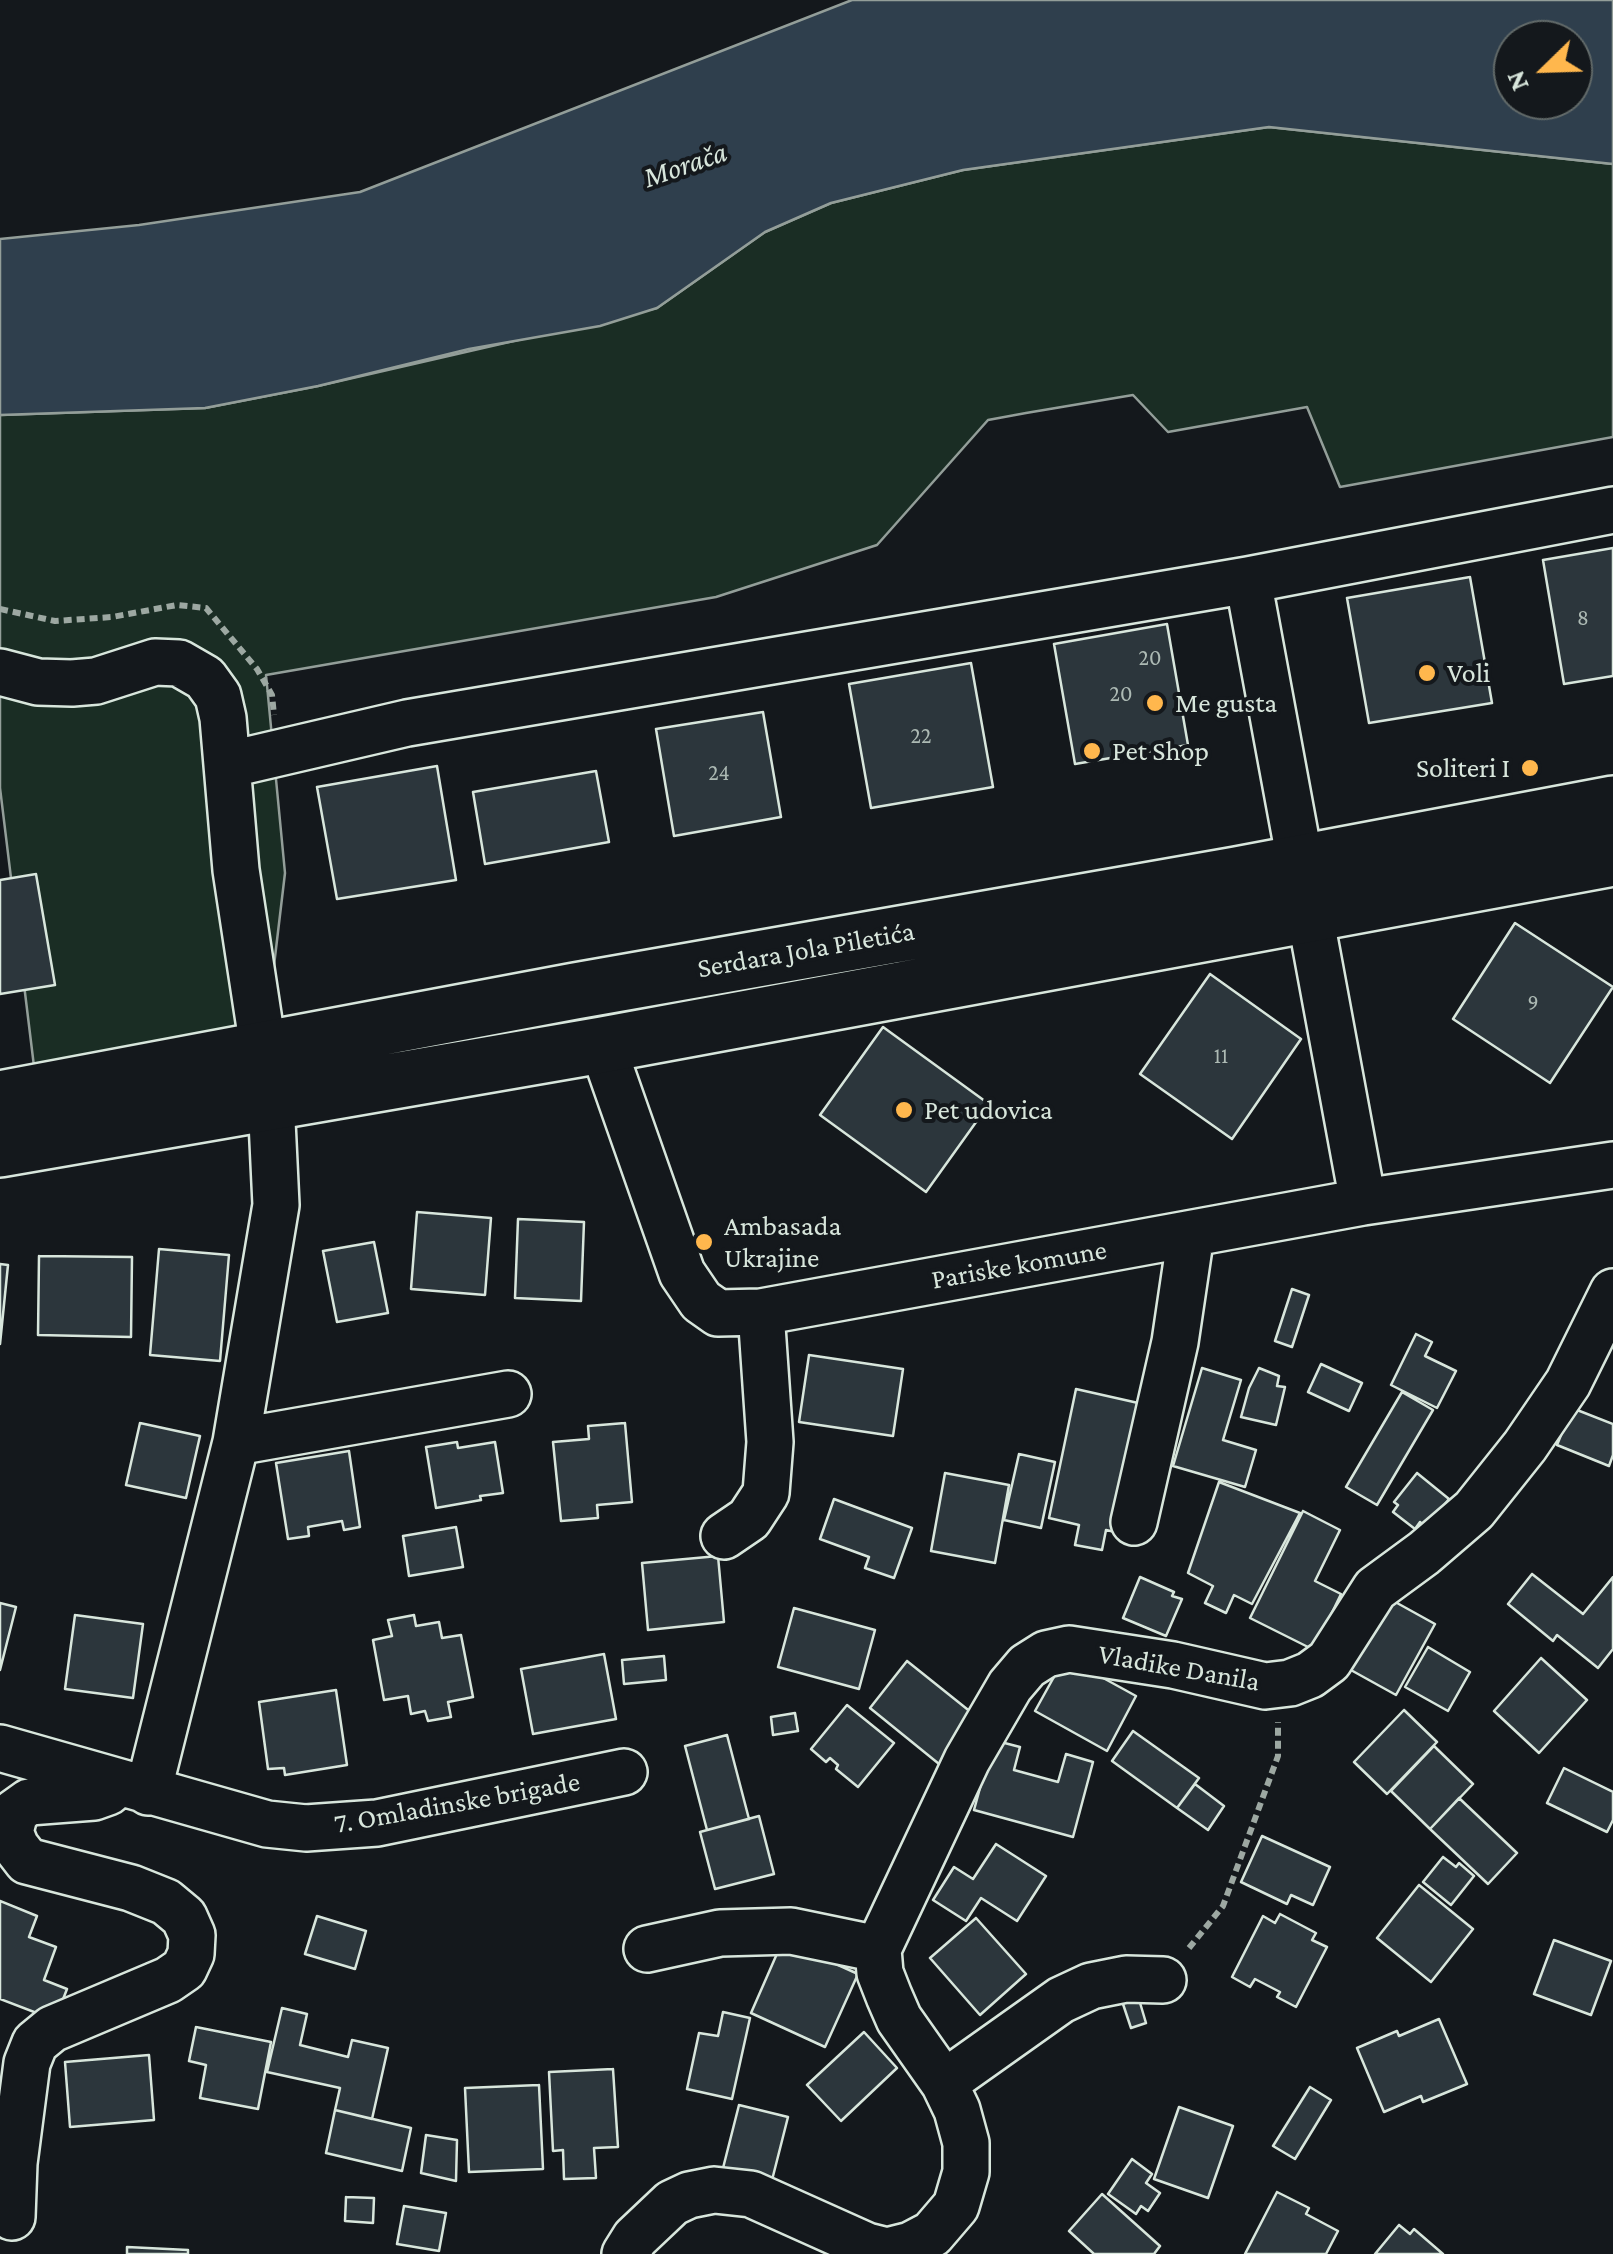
<!DOCTYPE html>
<meta charset="utf-8">
<style>
body{margin:0}
#map{position:relative;width:1613px;height:2254px;overflow:hidden;background:#14181c;font-family:"Crimson Pro",serif}
canvas{display:block}
.north{position:absolute;left:1493px;top:20px;width:100px;height:100px;box-sizing:border-box;background:#14181c;border:2px solid #626a69;border-radius:50%;rotate:247deg;font-size:28px;font-weight:700;line-height:40px;text-align:center;color:#d8e6dc}
.north::after{content:'';display:block;margin:auto;width:35px;height:45px;background:#ffb74d;clip-path:polygon(50% 0,100% 100%,50% 72%,0 100%)}
</style>
<div id="map">
<canvas width="1613" height="2254"></canvas>
<div class="north">N</div>
</div>
<script>
const ctx = document.querySelector('canvas').getContext('2d');
ctx.lineJoin = 'round';
function fill(path, color) { ctx.fillStyle = color; ctx.fill(path, 'evenodd'); }
const toPath = rows => new Path2D(rows.map(r => 'M' + r).join(''));
function stroke(path, color, width, dash) { ctx.strokeStyle = color; ctx.lineWidth = width; ctx.lineCap = dash ? 'butt' : 'round'; ctx.setLineDash(dash || []); ctx.stroke(path); }
function write(font, color, halo, rows, align = 'center') {
  ctx.font = font + ' "Crimson Pro",serif'; ctx.lineWidth = 8; ctx.setLineDash([]); ctx.textBaseline = 'middle'; ctx.strokeStyle = halo; ctx.fillStyle = color; for (const [text, x, y, turn = 0] of rows) {
    ctx.save(); ctx.translate(x, y); ctx.rotate((+turn || 0) * Math.PI / 180); ctx.textAlign = isNaN(turn) ? turn : align; if (halo) ctx.strokeText(text, 0, 0); ctx.fillText(text, 0, 0); ctx.restore();
  }
}
const green = toPath([
 [1269,127,1613,164,1613,437,1340,487,1307,407,1168,432,1133,395,1026,413,988,420,877,545,716,597,266,675,285,873,263,1058,37,1091,0,788,0,415,205,408,318,386,657,308,765,232,831,203,963,170,1269,127]
]);
fill(green, '#1a2d24');
stroke(green, '#939e99', 2.5);
const water = toPath([
 [852,0,1613,0,1613,164,1269,127,963,170,831,203,765,232,657,308,600,326,469,349,318,386,205,408,0,415,0,239,139,225,360,192,852,0],
 [1513,40,1573,40,1573,100,1513,100,1513,40]
]);
fill(water, '#2f3f4d');
stroke(water, '#939e99', 2.5);
const building = toPath([
 [1613,548,1613,676,1564,684,1543,560,1613,548],
 [1470,577,1492,703,1369,723,1347,598,1470,577],
 [1167,624,1188,745,1075,764,1054,644,1167,624],
 [971,663,993,787,871,808,849,684,971,663],
 [763,712,781,817,674,836,656,729,763,712],
 [437,766,456,880,337,899,317,787,437,766],
 [596,771,609,842,485,864,473,792,596,771],
 [36,874,55,985,0,994,0,880,36,874],
 [1515,923,1613,987,1550,1083,1453,1019,1515,923],
 [1210,974,1301,1039,1232,1139,1140,1074,1210,974],
 [883,1027,989,1104,926,1192,820,1115,883,1027],
 [417,1212,491,1218,485,1295,411,1289,417,1212],
 [518,1219,584,1222,581,1301,515,1298,518,1219],
 [374,1242,388,1313,337,1322,323,1251,374,1242],
 [159,1249,229,1255,220,1361,150,1355,159,1249],
 [39,1256,132,1257,131,1337,38,1335,39,1256],
 [0,1264,8,1265,0,1344,0,1264],
 [1292,1289,1309,1295,1292,1347,1275,1341,1292,1289],
 [1416,1334,1432,1342,1425,1356,1456,1371,1437,1408,1391,1385,1416,1334],
 [809,1355,903,1369,893,1436,799,1422,809,1355],
 [1321,1364,1362,1383,1349,1411,1308,1392,1321,1364],
 [1202,1368,1241,1380,1223,1440,1256,1450,1245,1487,1173,1466,1202,1368],
 [1259,1368,1279,1376,1277,1386,1285,1387,1276,1425,1241,1417,1249,1388,1259,1368],
 [1076,1389,1156,1407,1129,1535,1106,1530,1102,1550,1075,1545,1079,1525,1049,1518,1076,1389],
 [1402,1392,1433,1410,1377,1505,1346,1487,1402,1392],
 [1572,1408,1613,1424,1613,1455,1609,1466,1557,1445,1572,1408],
 [140,1423,200,1436,186,1498,126,1485,140,1423],
 [625,1423,632,1502,597,1505,598,1518,561,1521,553,1442,589,1439,588,1426,625,1423],
 [457,1442,458,1448,495,1442,503,1493,480,1496,481,1500,436,1508,426,1447,457,1442],
 [349,1451,360,1527,344,1530,342,1521,308,1527,309,1536,288,1539,276,1463,349,1451],
 [1019,1454,1055,1462,1041,1528,1004,1520,1019,1454],
 [945,1473,1009,1485,995,1563,931,1551,945,1473],
 [1417,1473,1449,1499,1426,1528,1420,1522,1415,1529,1393,1512,1398,1505,1394,1502,1417,1473],
 [1219,1482,1300,1513,1252,1604,1234,1595,1226,1613,1205,1603,1213,1586,1188,1573,1219,1482],
 [834,1499,912,1528,894,1578,865,1568,869,1557,820,1539,834,1499],
 [1303,1511,1340,1530,1315,1581,1341,1594,1314,1650,1250,1618,1303,1511],
 [456,1527,463,1567,409,1576,403,1536,456,1527],
 [718,1556,724,1622,648,1630,642,1563,718,1556],
 [1532,1574,1583,1614,1613,1577,1613,1649,1598,1668,1557,1635,1553,1641,1508,1604,1532,1574],
 [1140,1577,1174,1592,1172,1596,1182,1599,1166,1636,1123,1618,1140,1577],
 [1379,1593,1435,1624,1396,1695,1340,1664,1379,1593],
 [0,1603,16,1607,0,1670,0,1603],
 [794,1608,875,1630,859,1689,778,1667,794,1608],
 [75,1615,143,1624,133,1698,65,1689,75,1615],
 [414,1615,416,1626,439,1622,442,1638,461,1635,473,1697,448,1702,451,1717,428,1721,425,1711,411,1714,408,1696,384,1700,373,1640,392,1636,388,1620,414,1615],
 [1428,1647,1470,1672,1448,1711,1405,1687,1428,1647],
 [604,1654,616,1719,533,1734,521,1669,604,1654],
 [664,1656,666,1680,624,1684,622,1660,664,1656],
 [1065,1657,1136,1696,1107,1751,1035,1711,1065,1657],
 [1541,1658,1587,1700,1539,1753,1494,1711,1541,1658],
 [907,1661,982,1721,944,1768,870,1708,907,1661],
 [336,1690,347,1765,285,1775,284,1768,268,1769,259,1702,336,1690],
 [847,1705,894,1743,858,1787,836,1769,838,1765,830,1758,826,1762,811,1749,847,1705],
 [1404,1710,1437,1742,1387,1794,1354,1762,1404,1710],
 [795,1713,798,1731,773,1735,771,1717,795,1713],
 [1133,1731,1199,1778,1177,1808,1112,1761,1133,1731],
 [727,1735,749,1819,707,1830,685,1746,727,1735],
 [993,1740,1020,1747,1014,1770,1058,1782,1066,1754,1093,1762,1073,1837,974,1810,993,1740],
 [1434,1746,1473,1784,1430,1829,1391,1791,1434,1746],
 [1564,1768,1613,1792,1613,1820,1607,1832,1547,1803,1564,1768],
 [1195,1784,1224,1806,1208,1830,1177,1808,1195,1784],
 [1459,1798,1517,1853,1488,1884,1430,1829,1459,1798],
 [759,1816,774,1874,715,1889,700,1832,759,1816],
 [1262,1836,1330,1867,1313,1905,1291,1895,1287,1904,1241,1882,1262,1836],
 [996,1844,1046,1876,1017,1921,981,1898,966,1921,933,1900,954,1867,973,1879,996,1844],
 [1443,1857,1456,1867,1459,1863,1474,1876,1451,1905,1423,1882,1443,1857],
 [1419,1885,1473,1929,1431,1982,1377,1938,1419,1885],
 [0,1901,37,1916,29,1937,56,1947,44,1980,67,1989,55,2020,0,1999,0,1901],
 [1280,1914,1316,1933,1312,1940,1327,1947,1296,2007,1277,1997,1280,1992,1255,1979,1250,1987,1232,1977,1263,1916,1275,1923,1280,1914],
 [317,1916,366,1931,355,1969,305,1954,317,1916],
 [976,1918,1026,1974,980,2015,930,1958,976,1918],
 [783,1940,858,1974,825,2047,751,2013,783,1940],
 [1554,1940,1611,1961,1591,2015,1534,1994,1554,1940],
 [1138,1996,1146,2023,1131,2028,1122,2001,1138,1996],
 [282,2008,307,2014,300,2045,348,2057,352,2040,388,2048,372,2119,335,2110,340,2088,267,2072,282,2008],
 [723,2012,750,2018,732,2099,687,2089,699,2033,718,2036,723,2012],
 [1439,2019,1467,2084,1423,2102,1421,2096,1384,2112,1357,2048,1397,2031,1399,2036,1439,2019],
 [196,2027,271,2042,258,2109,200,2098,206,2065,189,2061,196,2027],
 [864,2032,897,2068,841,2121,807,2085,864,2032],
 [149,2055,154,2120,70,2127,65,2062,149,2055],
 [613,2069,618,2147,594,2148,596,2178,564,2179,563,2150,553,2151,549,2072,613,2069],
 [539,2085,543,2169,469,2172,465,2088,539,2085],
 [1310,2087,1331,2100,1295,2159,1273,2146,1310,2087],
 [739,2105,788,2117,770,2188,721,2176,739,2105],
 [1179,2107,1233,2126,1208,2198,1154,2179,1179,2107],
 [335,2110,411,2128,402,2171,326,2153,335,2110],
 [426,2135,457,2140,456,2181,421,2173,426,2135],
 [1132,2159,1152,2174,1146,2183,1160,2193,1148,2211,1141,2206,1136,2214,1108,2194,1132,2159],
 [1277,2192,1309,2208,1306,2214,1338,2231,1326,2254,1245,2254,1277,2192],
 [1102,2194,1160,2246,1154,2254,1094,2254,1069,2231,1102,2194],
 [346,2197,374,2198,373,2223,345,2221,346,2197],
 [404,2206,446,2213,439,2251,397,2244,404,2206],
 [1399,2225,1410,2234,1414,2229,1443,2254,1375,2254,1399,2225],
 [127,2247,188,2250,188,2254,127,2254,127,2247]
]);
fill(building, '#2c363c');
stroke(building, '#d8e6dc', 2.5);
const minor = toPath([
 [1248,580,1363,1202],
 [0,672,38,682,72,683,96,681,155,662,179,663,205,678,218,696,223,718,236,870,271,1100,276,1205,236,1442,148,1792],
 [227,765,407,723,1248,580,1613,510],
 [602,1045,682,1273,701,1301,718,1313,761,1312,1363,1202,1613,1165],
 [236,1442,508,1394],
 [1134,1522,1175,1342,1191,1234],
 [724,1536,749,1519,766,1493,770,1442,761,1312],
 [0,1748,267,1824,306,1828,377,1823,624,1772],
 [647,1949,720,1933,791,1931,878,1949],
 [944,2083,1061,2000,1091,1986,1126,1979,1163,1980],
 [12,2217,14,2163,27,2063,35,2043,52,2029,168,1980,184,1969,191,1954,192,1935,184,1917,166,1902,131,1888,27,1861,16,1847,10,1832,15,1812,29,1802,94,1797,108,1792,117,1783],
 [625,2254,635,2238,672,2203,689,2195,714,2190,751,2194,867,2246,887,2251,911,2245,932,2234,956,2206,966,2172,966,2143,957,2110,944,2083,899,2019,889,1996,880,1973,878,1949,967,1760,1010,1686,1027,1666,1046,1654,1069,1649,1173,1665,1265,1686,1290,1683,1310,1675,1329,1661,1375,1589,1424,1553,1474,1510,1525,1446,1568,1383,1613,1292]
]);
const major = toPath([
 [0,1099,575,991,1236,875,1613,804],
 [0,1149,602,1045,1613,858]
]);
stroke(minor, '#d8e6dc', 50);
stroke(major, '#d8e6dc', 60);
stroke(toPath([
 [0,609,55,621,112,617,177,605,206,608,257,669,272,695,274,715],
 [1189,1948,1223,1906,1278,1756,1278,1722]
]), '#9da8a2', 6, [8, 5]);
stroke(minor, '#14181c', 45);
stroke(major, '#14181c', 55);
for (const [x, y, r, color] of [
 [1427,673,10,"#ffb74d"],
 [1155,703,10,"#ffb74d"],
 [1092,751,10,"#ffb74d"],
 [1530,768,10,"#ffb74d"],
 [904,1110,10,"#ffb74d"],
 [704,1242,10,"#ffb74d"]
]) { const dot = new Path2D(); dot.arc(x, y, r, 0, 2 * Math.PI); ctx.fillStyle = color; ctx.fill(dot); stroke(dot, '#14181c', 4); }
write('22px', '#adbab4', null, [
 ["8",1583,618],
 ["20",1150,658],
 ["20",1121,694],
 ["22",921,736],
 ["24",719,773],
 ["9",1533,1003],
 ["11",1221,1056]
]);
write('28px', '#d8e6dc', '#14181c', [
 ["Voli",1447,673],
 ["Me gusta",1175,703],
 ["Pet Shop",1112,751],
 ["Soliteri I",1510,768,"right"],
 ["Pet udovica",924,1110],
 ["Ambasada",724,1226],
 ["Ukrajine",724,1258]
], 'left');
write('28px', '#d8e6dc', '#14181c', [
 ["Serdara Jola Piletića",806,950,-10],
 ["Pariske komune",1019,1265,-10],
 ["Vladike Danila",1179,1668,10],
 ["7. Omladinske brigade",457,1803,-10]
]);
write('italic 30px', '#d8e6dc', '#14181c', [
 ["Morača",685,165,-19]
]);
</script>
